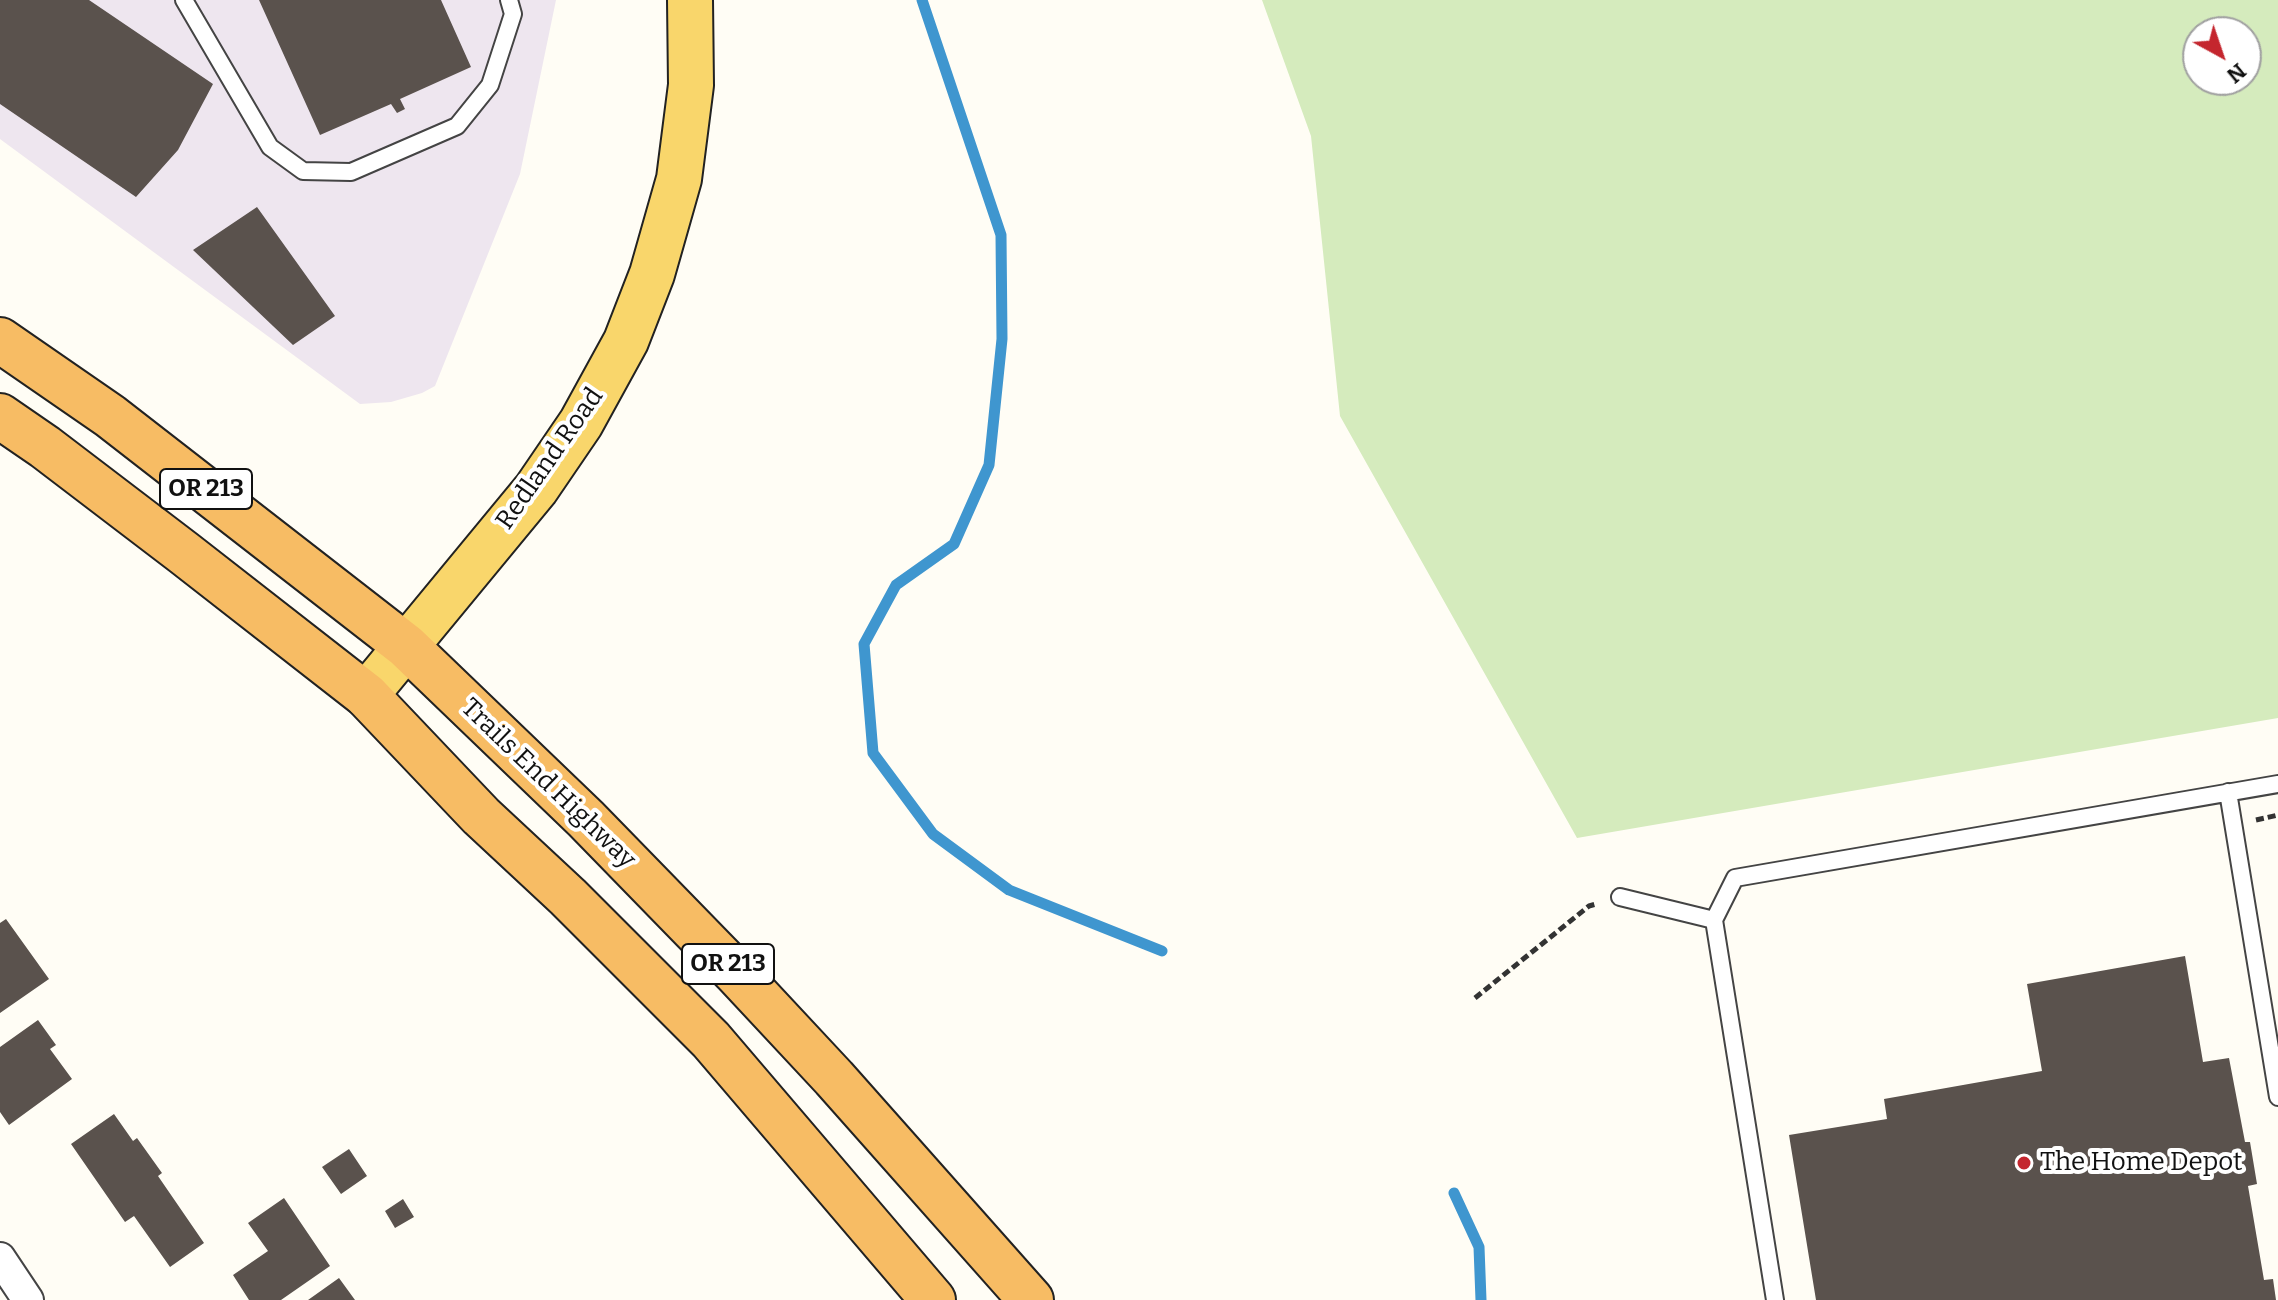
<!DOCTYPE html>
<style>
body{margin:0}
#map{position:relative;width:2278px;height:1300px;overflow:hidden;background:#fffdf5;font-family:Bitter,serif}
canvas{display:block}
.north{position:absolute;left:2182px;top:16px;width:80px;height:80px;box-sizing:border-box;background:#fff;border:2px solid #a0a0a0;border-radius:50%;rotate:140deg;font-size:22px;font-weight:700;line-height:32px;text-align:center;color:#111}
.north::after{content:'';display:block;margin:auto;width:28px;height:36px;background:#c4262e;clip-path:polygon(50% 0,100% 100%,50% 72%,0 100%)}
</style>
<div id="map">
<canvas width="2278" height="1300"></canvas>
<div class="north">N</div>
</div>
<script>
const ctx = document.querySelector('canvas').getContext('2d');
ctx.lineJoin = 'round';
function fill(path, color) { ctx.fillStyle = color; ctx.fill(path, 'evenodd'); }
const toPath = rows => new Path2D(rows.map(r => 'M' + r).join(''));
function stroke(path, color, width, dash) { ctx.strokeStyle = color; ctx.lineWidth = width; ctx.lineCap = dash ? 'butt' : 'round'; ctx.setLineDash(dash || []); ctx.stroke(path); }
function write(font, color, halo, rows, align = 'center') {
  ctx.font = font + ' Bitter,serif'; ctx.lineWidth = 8; ctx.setLineDash([]); ctx.textBaseline = 'middle'; ctx.strokeStyle = halo; ctx.fillStyle = color; for (const [text, x, y, turn = 0] of rows) {
    ctx.save(); ctx.translate(x, y); ctx.rotate((+turn || 0) * Math.PI / 180); ctx.textAlign = isNaN(turn) ? turn : align; if (halo) ctx.strokeText(text, 0, 0); ctx.fillText(text, 0, 0); ctx.restore();
  }
}
fill(toPath([
 [0,0,556,0,520,174,435,386,422,393,391,402,360,404,0,139]
]), '#eee6ef');
fill(toPath([
 [1262,0,2278,0,2278,718,1577,838,1340,416,1311,136],
 [2198,32,2246,32,2246,80,2198,80]
]), '#d5ebbd');
stroke(toPath([
 [922,0,1001,235,1002,339,989,465,954,544,896,585,864,644,873,753,933,834,1009,890,1162,951],
 [1454,1193,1479,1247,1481,1300]
]), '#3f96cf', 11);
fill(toPath([
 [0,0,89,0,213,84,178,150,136,197,0,104],
 [259,0,441,0,471,67,400,99,405,109,397,113,391,104,320,135],
 [257,207,335,316,293,345,193,250],
 [6,919,49,979,0,1013,0,923],
 [2185,956,2203,1062,2229,1058,2245,1142,2250,1142,2257,1184,2248,1186,2264,1280,2273,1279,2276,1300,1816,1300,1789,1135,1887,1119,1884,1099,2042,1071,2027,984],
 [38,1020,56,1045,50,1049,72,1079,9,1125,0,1112,0,1047],
 [114,1114,133,1141,137,1138,162,1173,158,1176,204,1243,170,1267,134,1216,125,1222,71,1144],
 [349,1149,367,1176,341,1194,322,1167],
 [284,1198,330,1266,281,1300,249,1300,233,1275,268,1251,248,1223],
 [403,1199,414,1217,395,1228,385,1211],
 [339,1278,355,1300,308,1300]
]), '#5a524d');
const service = toPath([
 [184,0,270,147,303,171,351,172,457,126,490,85,513,14,509,0],
 [2228,792,2278,1097],
 [1620,897,1714,920],
 [1775,1300,1714,920,1735,878,2278,784]
]);
const minor = toPath([
 [0,1258,28,1300]
]);
const primary = toPath([
 [366,695,536,489,581,423,626,341,652,274,679,179,691,85,690,0]
]);
const trunk = toPath([
 [0,340,110,416,406,646,586,819,737,974,834,1078,1031,1300],
 [0,416,45,447,184,553,366,695,481,816,568,897,711,1040,933,1300]
]);
stroke(service, '#444', 20);
stroke(minor, '#444', 34);
stroke(primary, '#222', 48);
stroke(trunk, '#222', 48);
stroke(toPath([
 [2256,820,2278,815],
 [1475,998,1589,906,1596,904]
]), '#333', 5, [8, 4]);
stroke(service, '#fff', 16);
stroke(minor, '#fff', 30);
stroke(primary, '#f9d66b', 44);
stroke(trunk, '#f7bc64', 44);
for (const [x, y, r, color] of [
 [2024,1163,8,"#c4262e"]
]) { const dot = new Path2D(); dot.arc(x, y, r, 0, 2 * Math.PI); ctx.fillStyle = color; ctx.fill(dot); stroke(dot, '#fff', 3); }
for (const [x, y, w] of [
 [206,489,92],
 [728,964,92]
]) { const box = new Path2D(); box.roundRect(x - w / 2, y - 20, w, 40, 6); ctx.fillStyle = '#fff'; ctx.fill(box); stroke(box, '#111', 2); }
write('bold 24px', '#111', null, [
 ["OR 213",206,489],
 ["OR 213",728,964]
]);
write('26px', '#111', '#fff', [
 ["Redland Road",550,459,-55],
 ["Trails End Highway",548,784,44]
]);
write('26px', '#111', '#fff', [
 ["The Home Depot",2040,1163]
], 'left');
</script>
